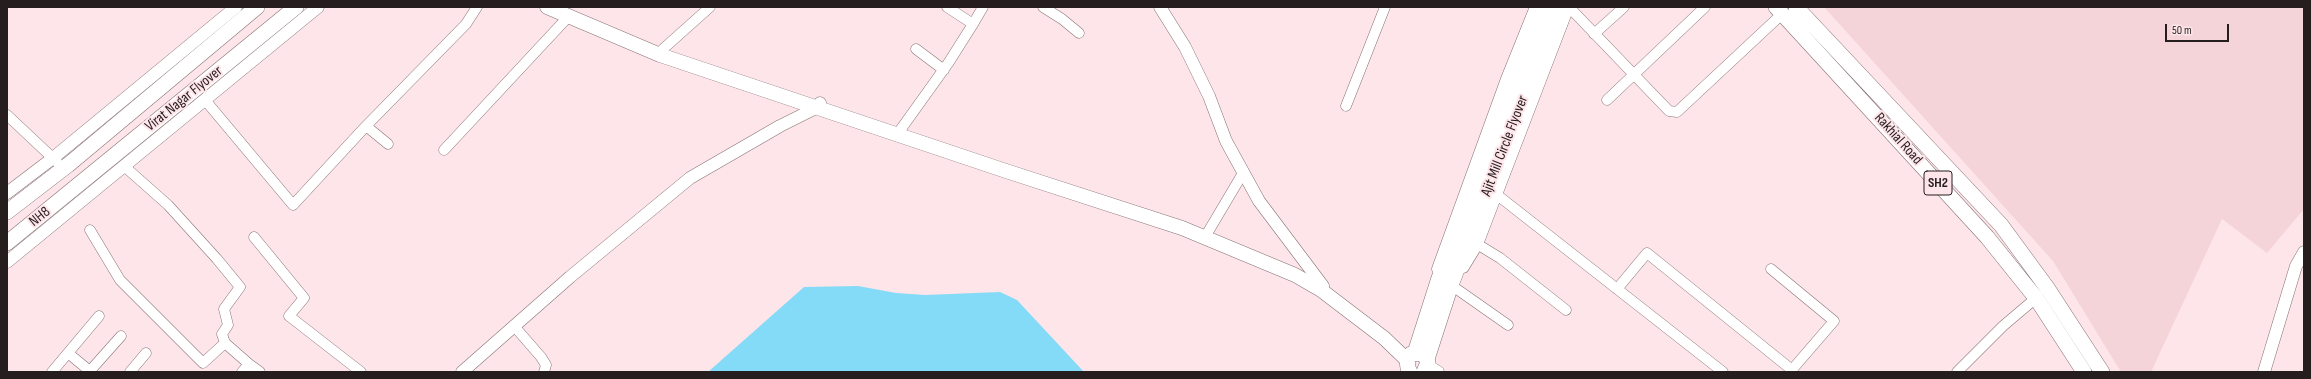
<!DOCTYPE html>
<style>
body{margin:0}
#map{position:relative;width:2311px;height:379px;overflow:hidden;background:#fde5e9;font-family:"Sofia Sans Condensed",sans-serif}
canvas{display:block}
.frame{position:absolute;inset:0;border:8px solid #251d1e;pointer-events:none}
.scale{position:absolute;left:2165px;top:24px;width:64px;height:18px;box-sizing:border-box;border:2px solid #251d1e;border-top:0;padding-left:5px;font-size:12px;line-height:14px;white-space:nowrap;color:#251d1e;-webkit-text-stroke:3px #fde5e9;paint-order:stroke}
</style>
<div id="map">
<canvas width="2311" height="379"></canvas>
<div class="frame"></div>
<div class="scale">50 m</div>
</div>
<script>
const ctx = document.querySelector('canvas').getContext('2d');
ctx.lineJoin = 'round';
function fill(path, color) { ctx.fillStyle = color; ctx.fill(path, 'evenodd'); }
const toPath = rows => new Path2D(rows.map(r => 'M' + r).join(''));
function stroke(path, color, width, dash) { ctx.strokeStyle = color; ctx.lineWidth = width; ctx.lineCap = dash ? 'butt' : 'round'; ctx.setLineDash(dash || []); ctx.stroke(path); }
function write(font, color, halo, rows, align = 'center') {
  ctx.font = font + ' "Sofia Sans Condensed",sans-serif'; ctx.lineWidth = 4; ctx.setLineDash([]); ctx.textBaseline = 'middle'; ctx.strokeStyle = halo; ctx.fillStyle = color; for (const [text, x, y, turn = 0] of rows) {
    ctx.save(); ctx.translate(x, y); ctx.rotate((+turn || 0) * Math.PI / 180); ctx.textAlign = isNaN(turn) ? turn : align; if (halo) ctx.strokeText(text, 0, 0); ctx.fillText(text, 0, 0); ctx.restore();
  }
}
fill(toPath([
 [1824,7,2304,7,2304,209,2267,253,2222,219,2151,372,2121,372,2053,261]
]), '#f4d4d9');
fill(toPath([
 [858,286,896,293,925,295,1000,292,1017,300,1084,372,708,372,804,287]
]), '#83dbf7');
const minor = toPath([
 [1043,7,1062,19,1079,33],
 [1569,7,1669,111,1677,112,1782,14],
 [973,24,983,7],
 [1594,34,1624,7],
 [663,49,710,7],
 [916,49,944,70],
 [205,100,293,205,366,126],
 [1607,100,1705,7],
 [1346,106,1385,7],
 [7,115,57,162],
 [901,129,949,62,973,24,947,7],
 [388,144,366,126,466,24,477,7],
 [444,150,568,17],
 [124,166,168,205,217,259,240,287,224,309,228,325,222,334,225,343],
 [1496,194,1723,372],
 [90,230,120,280,203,363,225,343,249,364],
 [1208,232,1243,173],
 [254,237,304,298,289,316,361,372],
 [1477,244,1500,258,1566,310],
 [1771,269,1834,321,1790,372],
 [1451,285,1508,325],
 [1617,289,1647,253,1792,370],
 [514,326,541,357,546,365,544,372],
 [68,353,91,372],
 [52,372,99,316],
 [89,372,121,336],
 [130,372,146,353],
 [242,372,249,364,260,372],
 [1957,372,2003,326,2036,298]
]);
const tertiary = toPath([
 [1160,7,1185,47,1209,96,1226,141,1259,201,1323,286,1321,290],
 [7,193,53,158,236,7],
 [7,262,318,7],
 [1463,267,1477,244,1568,7],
 [1438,269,1507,79,1536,7],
 [1428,366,1438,372],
 [462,372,570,277,690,178,780,126,818,107,820,103],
 [2264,372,2296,266,2304,252]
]);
const secondary = toPath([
 [547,7,660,55,1006,171,1182,228,1295,275,1321,290,1384,338,1407,360]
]);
const primary = toPath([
 [1776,7,1987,237,2036,298,2084,372],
 [1796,7,2001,225,2048,289,2102,372],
 [7,212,68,165,257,7],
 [7,243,296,7],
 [1415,353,1439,278,1457,242,1547,7],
 [1427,359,1451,285,1558,7],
 [1410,372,1408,368,1407,360,1411,354,1419,353,1425,356,1428,362,1424,372]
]);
stroke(minor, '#877275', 11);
stroke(tertiary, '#877275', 13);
stroke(secondary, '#877275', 15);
stroke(primary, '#877275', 16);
stroke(minor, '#fff', 10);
stroke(tertiary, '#fff', 12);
stroke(secondary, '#fff', 14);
stroke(primary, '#fff', 15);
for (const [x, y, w] of [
 [1938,183,28]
]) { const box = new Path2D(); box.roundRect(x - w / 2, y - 12, w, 24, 3); ctx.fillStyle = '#fde5e9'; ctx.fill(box); stroke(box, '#251d1e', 1); }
write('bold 14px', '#251d1e', null, [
 ["SH2",1938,183]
]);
write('15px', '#251d1e', '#fde5e9', [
 ["Virat Nagar Flyover",184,99,-39],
 ["Rakhial Road",1898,139,48],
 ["Ajit Mill Circle Flyover",1505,146,-69],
 ["NH8",40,217,-39]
]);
</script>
